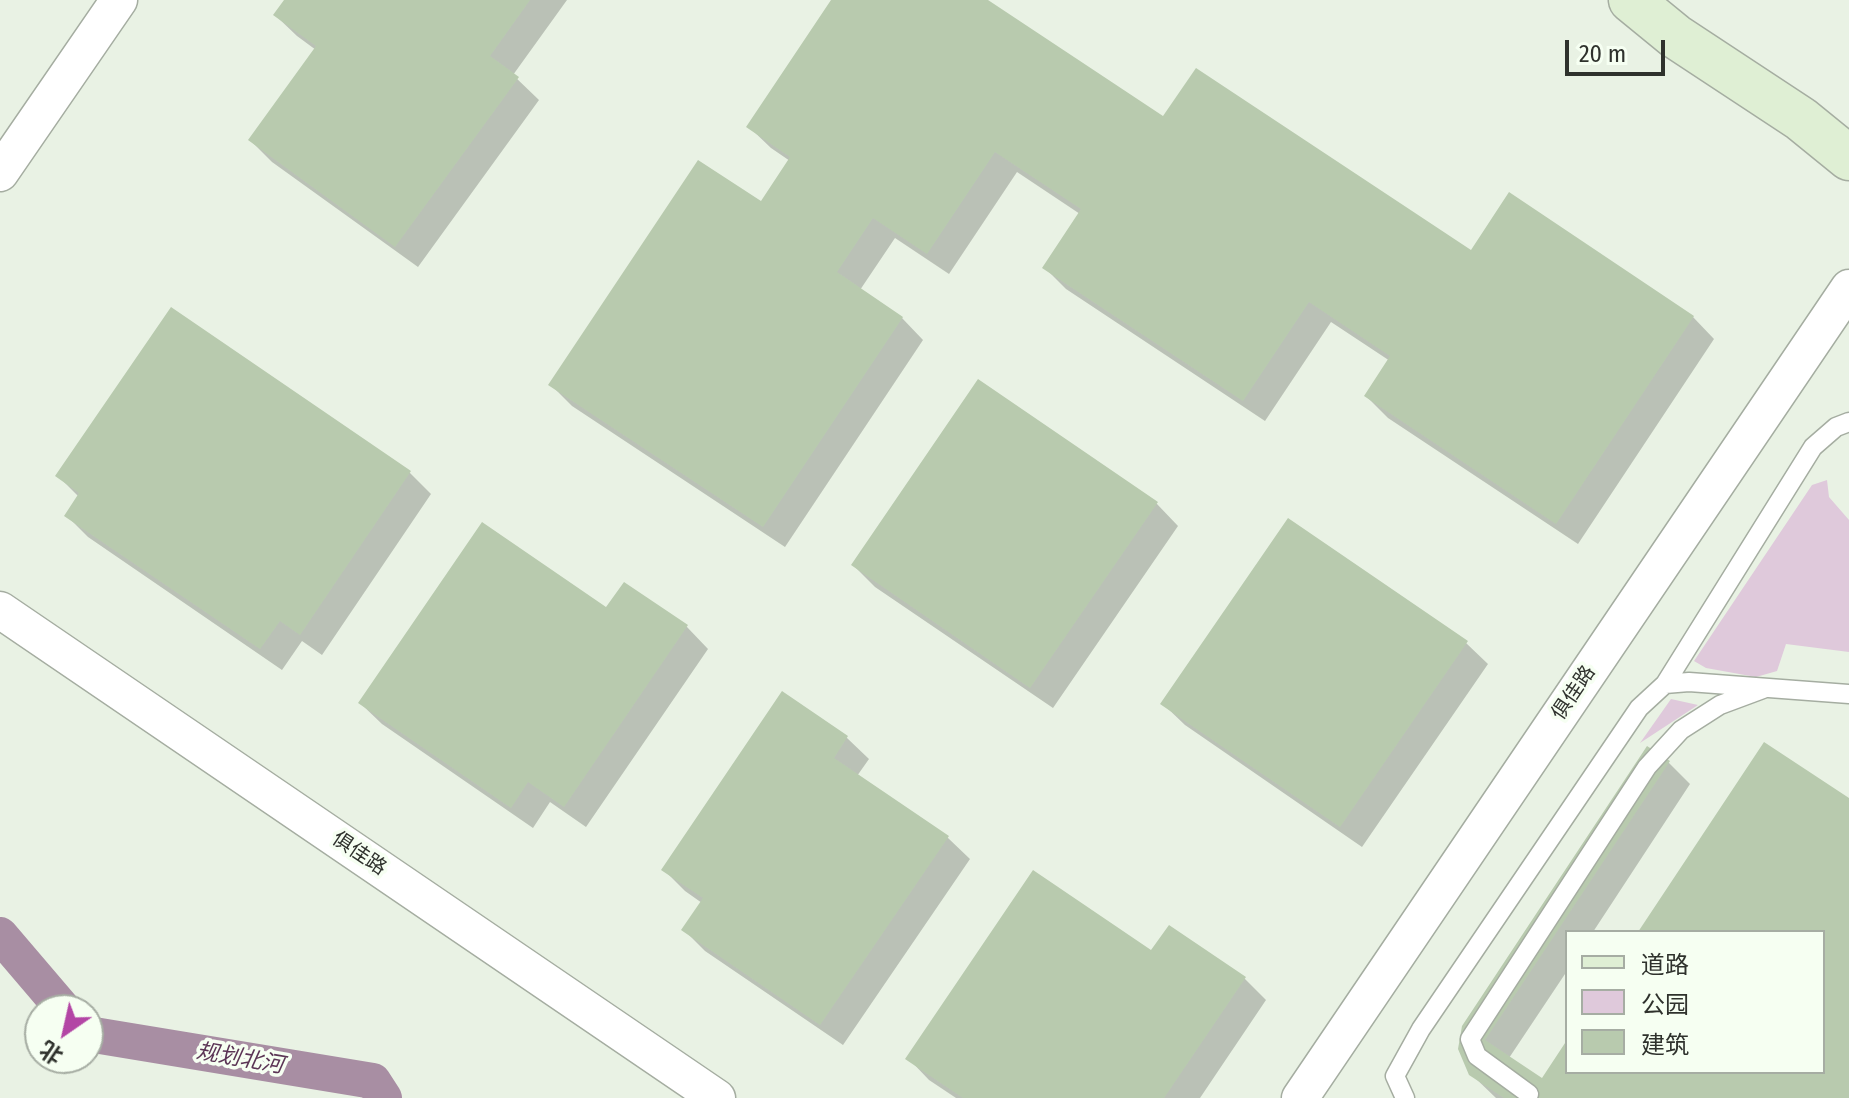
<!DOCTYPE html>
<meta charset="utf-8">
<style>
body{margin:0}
#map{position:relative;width:1849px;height:1098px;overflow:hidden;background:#e9f2e4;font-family:"Fira Sans Condensed","Noto Sans SC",sans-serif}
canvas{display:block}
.legend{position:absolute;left:1565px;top:930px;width:260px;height:144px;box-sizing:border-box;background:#f6fff2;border:2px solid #a6ada3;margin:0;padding:10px 14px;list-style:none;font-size:24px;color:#2f322d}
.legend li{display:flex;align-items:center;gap:16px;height:40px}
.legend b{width:40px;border:2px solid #a6ada3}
.north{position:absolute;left:24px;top:994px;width:80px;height:80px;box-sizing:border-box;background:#f6fff2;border:2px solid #a6ada3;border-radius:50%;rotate:214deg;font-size:22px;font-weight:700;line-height:32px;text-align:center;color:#2f322d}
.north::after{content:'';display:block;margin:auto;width:28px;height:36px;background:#b346a5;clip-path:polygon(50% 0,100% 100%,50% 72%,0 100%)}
.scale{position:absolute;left:1565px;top:40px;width:100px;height:36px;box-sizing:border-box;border:4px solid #2f322d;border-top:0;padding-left:10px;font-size:24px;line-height:28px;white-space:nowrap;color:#2f322d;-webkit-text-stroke:6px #f6fff2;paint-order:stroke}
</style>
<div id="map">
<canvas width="1849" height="1098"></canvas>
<ul class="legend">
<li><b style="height:10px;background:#dfefd4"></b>道路</li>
<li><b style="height:22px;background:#dfc9db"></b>公园</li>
<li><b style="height:22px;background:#b8caae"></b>建筑</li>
</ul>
<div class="north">北</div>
<div class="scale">20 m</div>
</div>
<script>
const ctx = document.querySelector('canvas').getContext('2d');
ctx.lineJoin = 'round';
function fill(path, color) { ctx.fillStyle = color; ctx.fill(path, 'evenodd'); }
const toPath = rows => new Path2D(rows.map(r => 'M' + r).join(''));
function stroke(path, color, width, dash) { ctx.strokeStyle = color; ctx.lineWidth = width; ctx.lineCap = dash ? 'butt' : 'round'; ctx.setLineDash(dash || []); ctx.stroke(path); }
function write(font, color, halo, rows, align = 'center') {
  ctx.font = font + ' "Fira Sans Condensed","Noto Sans SC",sans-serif'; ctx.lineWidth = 7; ctx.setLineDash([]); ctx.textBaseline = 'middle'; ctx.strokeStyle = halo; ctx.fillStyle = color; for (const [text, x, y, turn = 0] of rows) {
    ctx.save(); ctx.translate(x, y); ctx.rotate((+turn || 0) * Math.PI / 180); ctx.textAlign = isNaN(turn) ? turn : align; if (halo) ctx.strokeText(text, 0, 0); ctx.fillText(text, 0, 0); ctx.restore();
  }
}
fill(toPath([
 [1827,480,1829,497,1849,520,1849,652,1786,644,1777,671,1756,677,1706,668,1694,661,1812,485],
 [1671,699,1698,705,1640,743]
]), '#dfc9db');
fill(toPath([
 [286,0,567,0,513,75,539,100,418,267,272,162,250,140,316,50,297,36,275,15],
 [833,0,984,0,1163,119,1471,253,1693,317,1714,339,1578,544,1388,418,1366,396,1390,361,1331,322,1265,421,1066,289,1044,267,1080,214,1017,172,949,274,895,238,860,290,902,318,923,340,785,547,572,406,551,385,761,204,790,161,771,148,749,127],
 [171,310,410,473,431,494,322,655,302,641,282,670,88,537,66,515,79,497,58,476],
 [979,382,1157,504,1178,526,1053,708,875,587,853,565],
 [607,610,687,627,708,649,586,827,550,802,533,828,382,724,360,703],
 [1466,643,1488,664,1362,847,1185,725,1163,704],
 [783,694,847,738,869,759,857,776,948,838,970,859,843,1045,705,951,684,930,702,903,685,891,664,870],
 [1648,749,1669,763,1690,784,1593,932,1567,932,1567,971,1509,1058,1542,1081,1567,1043,1567,1072,1823,1072,1823,932,1641,932,1849,801,1849,1098,1496,1098,1471,1074,1460,1048],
 [1169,928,1245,979,1266,1000,1200,1098,956,1098,929,1080,908,1058,1152,953]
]), '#0003');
stroke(toPath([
 [0,935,64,1010],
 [88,1034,373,1081,384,1098]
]), '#a88ea3', 36);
fill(toPath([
 [284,0,530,0,490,56,519,77,395,247,248,140,316,46,273,15],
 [831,0,988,0,1163,116,1196,68,1471,250,1509,192,1694,316,1556,524,1364,396,1390,356,1309,302,1243,401,1042,268,1081,209,995,152,927,254,873,218,837,272,903,317,763,527,548,385,698,160,761,201,790,157,746,127],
 [171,307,411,471,300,635,280,621,260,649,64,516,79,493,55,476],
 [978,379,1158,502,1030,688,851,565],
 [1288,518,1468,641,1340,827,1160,704],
 [482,522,606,607,624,582,688,625,564,807,528,782,511,808,358,703],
 [782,691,848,736,834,758,949,836,820,1025,681,930,703,898,661,870],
 [1764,742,1849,798,1849,1098,1504,1098,1469,1075,1458,1049,1462,1026,1647,746,1670,761,1485,1040,1542,1078,1567,1040,1567,1072,1823,1072,1823,932,1638,932],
 [1033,870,1151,950,1169,925,1246,977,1164,1098,963,1098,905,1059]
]), '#b8caae');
const lane = toPath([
 [1665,684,1813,447,1836,427,1849,422],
 [1529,1094,1477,1056,1470,1039,1647,767,1681,730,1720,705,1763,689],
 [1405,1098,1395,1076,1421,1029,1639,708,1665,684,1689,682,1849,694]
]);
const street = toPath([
 [0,173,119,0],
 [0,610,717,1098],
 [1300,1098,1849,288]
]);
const secondary = toPath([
 [1631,0,1675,36,1801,119,1849,158]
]);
stroke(lane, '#a5ada1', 21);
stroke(street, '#a5ada1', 39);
stroke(secondary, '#a5ada1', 47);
stroke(lane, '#fff', 18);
stroke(street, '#fff', 36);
stroke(secondary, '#dfefd4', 44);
write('20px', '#2f322d', '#f6fff2', [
 ["俱佳路",1574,693,-56],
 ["俱佳路",359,854,34]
]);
write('italic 22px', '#5b3555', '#f6fff2', [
 ["规划北河",240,1059,10]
]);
</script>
